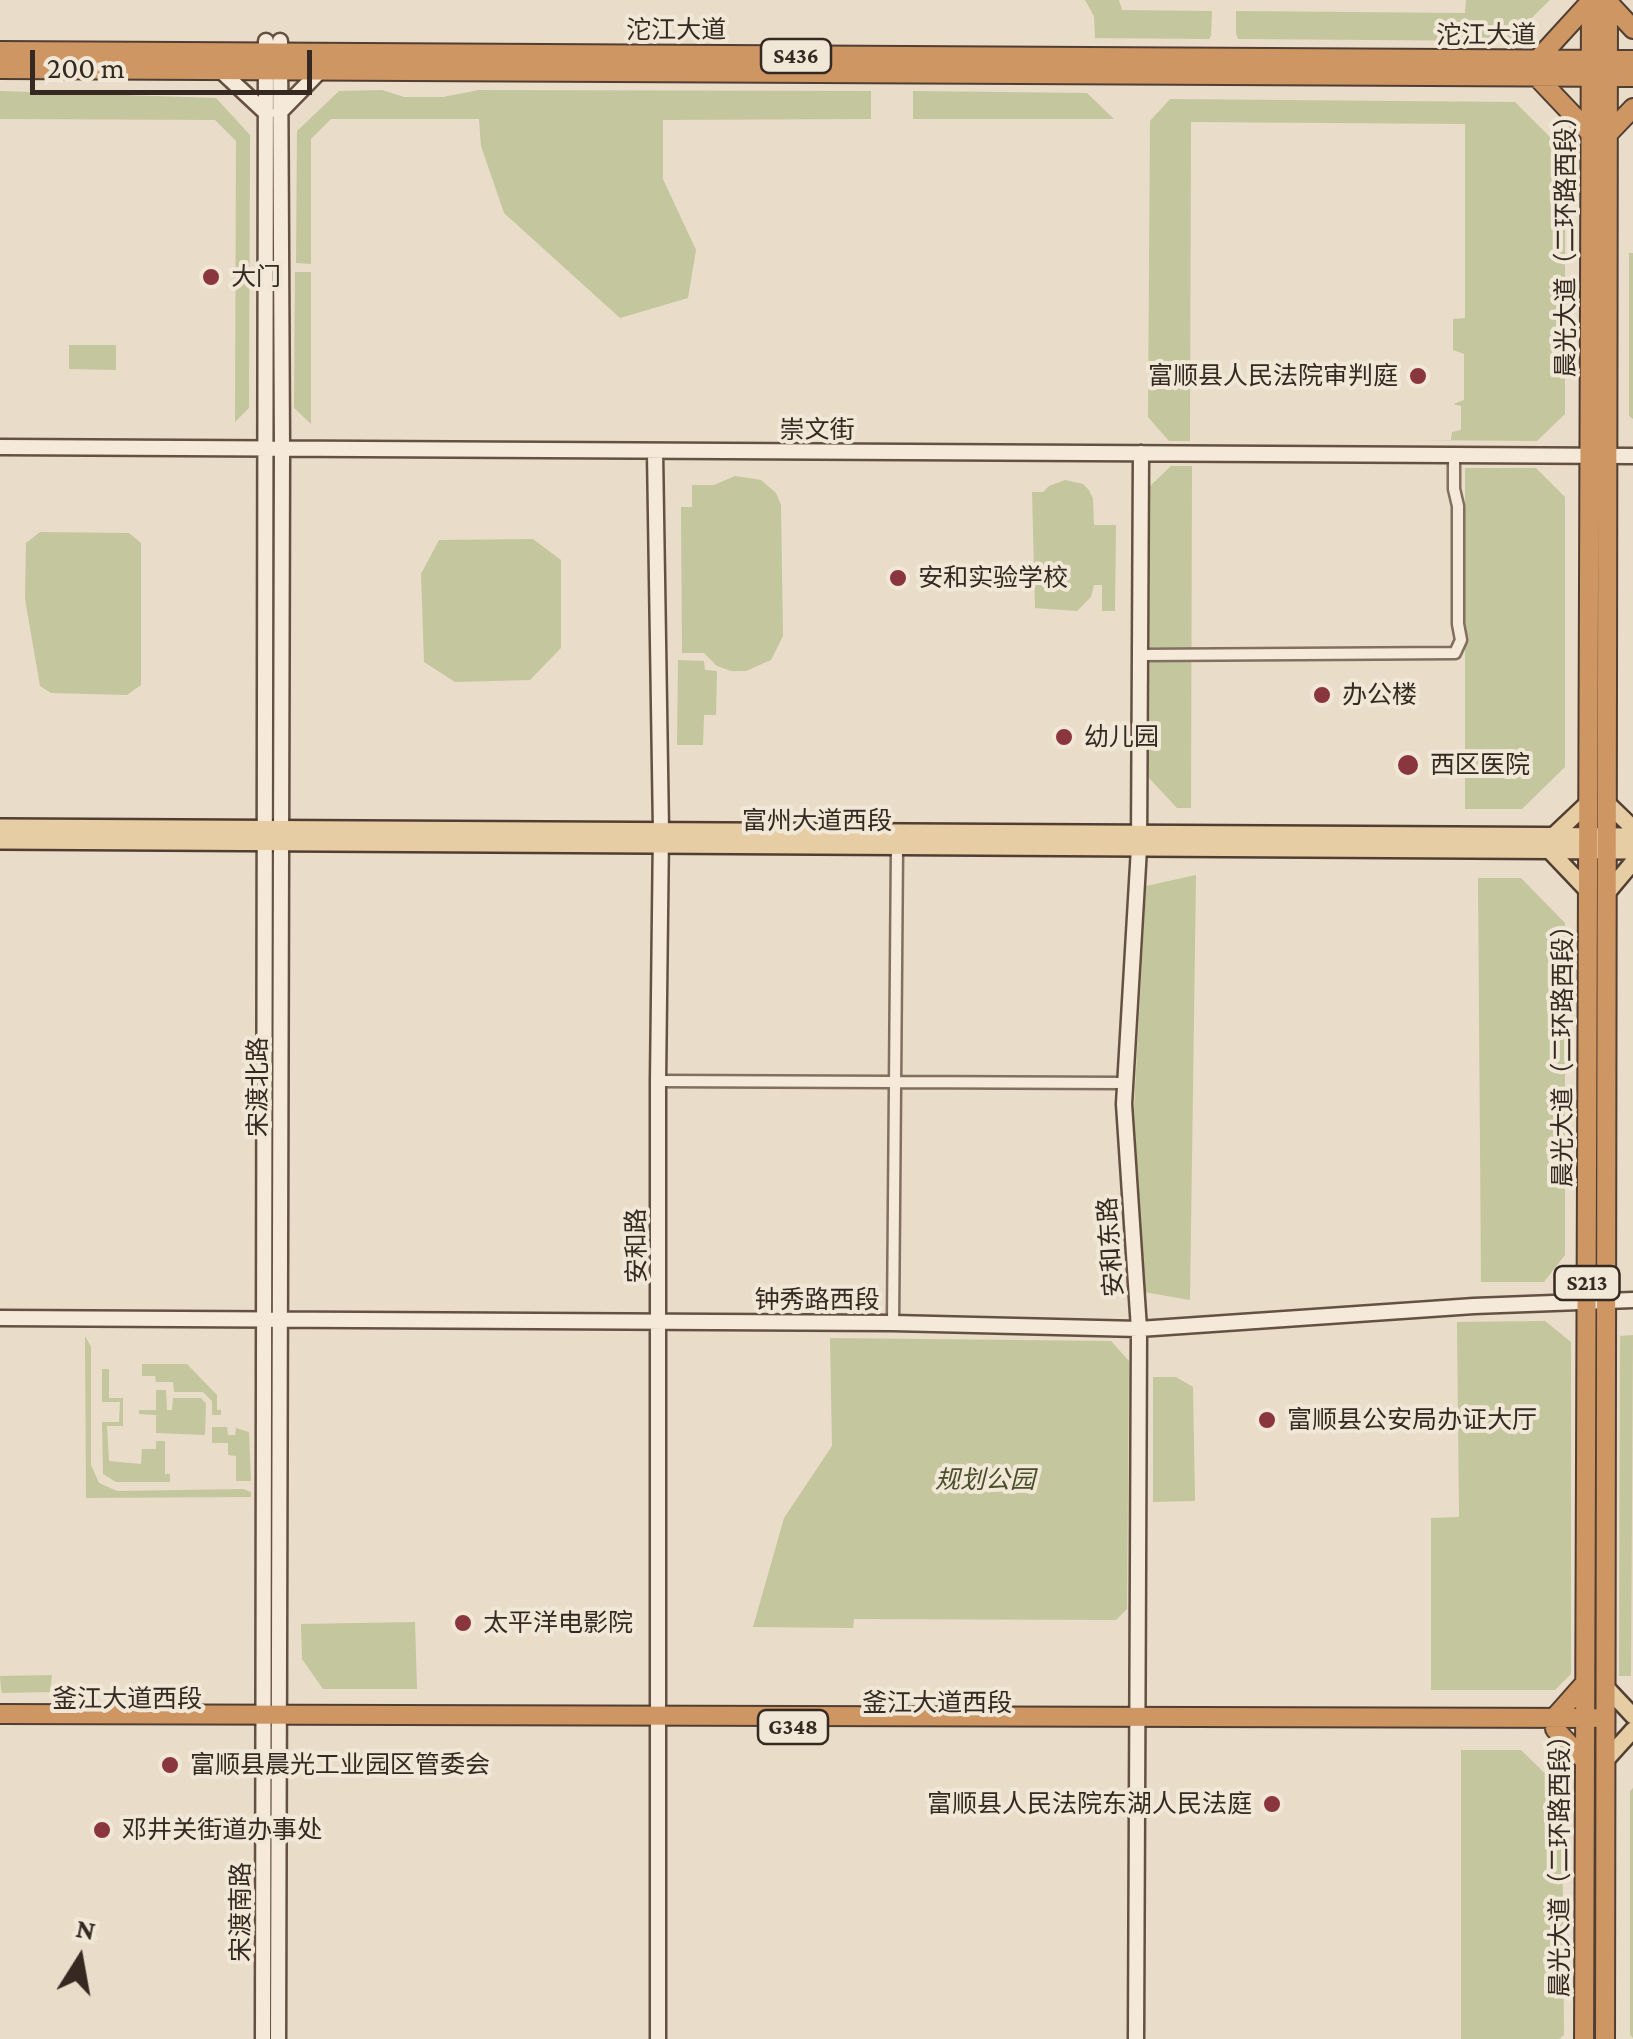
<!DOCTYPE html>
<meta charset="utf-8">
<style>
body{margin:0}
#map{position:relative;width:1633px;height:2039px;overflow:hidden;background:#e9dcc8;font-family:"Crimson Pro",serif}
canvas{display:block}
.north{position:absolute;left:30px;top:1909px;width:100px;height:100px;-webkit-text-stroke:8px #f1e7d6;paint-order:stroke;rotate:11deg;font-size:28px;font-weight:700;line-height:40px;text-align:center;color:#352921}
.north::after{content:'';display:block;margin:auto;width:35px;height:45px;background:#352921;clip-path:polygon(50% 0,100% 100%,50% 72%,0 100%)}
.scale{position:absolute;left:30px;top:50px;width:282px;height:45px;box-sizing:border-box;border:5px solid #352921;border-top:0;padding-left:12px;font-size:30px;line-height:35px;white-space:nowrap;color:#352921;-webkit-text-stroke:8px #f1e7d6;paint-order:stroke}
</style>
<div id="map">
<canvas width="1633" height="2039"></canvas>
<div class="north">N</div>
<div class="scale">200 m</div>
</div>
<script>
const ctx = document.querySelector('canvas').getContext('2d');
ctx.lineJoin = 'round';
function fill(path, color) { ctx.fillStyle = color; ctx.fill(path, 'evenodd'); }
const toPath = rows => new Path2D(rows.map(r => 'M' + r).join(''));
function stroke(path, color, width, dash) { ctx.strokeStyle = color; ctx.lineWidth = width; ctx.lineCap = dash ? 'butt' : 'round'; ctx.setLineDash(dash || []); ctx.stroke(path); }
function write(font, color, halo, rows, align = 'center') {
  ctx.font = font + ' "Crimson Pro","Noto Sans SC",serif'; ctx.lineWidth = 8; ctx.setLineDash([]); ctx.textBaseline = 'middle'; ctx.strokeStyle = halo; ctx.fillStyle = color; for (const [text, x, y, turn = 0] of rows) {
    ctx.save(); ctx.translate(x, y); ctx.rotate((+turn || 0) * Math.PI / 180); ctx.textAlign = isNaN(turn) ? turn : align; if (halo) ctx.strokeText(text, 0, 0); ctx.fillText(text, 0, 0); ctx.restore();
  }
}
fill(toPath([
 [1085,0,1119,0,1122,10,1212,11,1211,36,1209,39,1095,38,1094,16],
 [1466,0,1550,0,1508,41,1238,39,1236,33,1236,11,1465,13],
 [382,90,404,97,443,97,479,90,871,91,871,119,663,120,663,179,696,250,688,298,620,318,504,213,481,146,479,119,331,119,311,139,311,264,296,263,297,131,339,91],
 [0,91,216,98,250,135,249,408,235,422,236,141,215,120,0,119],
 [913,91,1087,93,1114,119,913,119],
 [1170,99,1515,102,1565,152,1565,414,1537,441,1405,440,1451,440,1452,432,1461,430,1461,406,1453,404,1464,400,1464,354,1453,350,1453,319,1465,318,1465,124,1191,122,1190,441,1169,441,1148,417,1150,121],
 [1629,253,1633,253,1633,419,1629,416],
 [295,272,311,272,311,424,294,408],
 [69,345,116,345,116,370,69,369],
 [1171,466,1192,466,1191,808,1177,808,1149,778,1150,486],
 [1465,468,1536,468,1565,497,1565,767,1522,809,1465,809],
 [735,476,761,480,776,493,781,505,783,636,771,660,746,671,731,671,717,666,704,653,682,653,681,507,692,507,692,485,714,485],
 [1065,480,1083,484,1089,490,1093,499,1094,525,1116,525,1115,611,1102,611,1102,585,1094,585,1091,597,1077,611,1035,608,1032,492,1043,492,1049,486],
 [40,532,129,533,141,543,141,685,127,695,51,693,40,686,25,599,26,543],
 [533,539,561,560,561,648,530,680,455,682,424,662,421,574,439,540],
 [678,660,704,661,705,670,717,671,716,715,704,715,703,745,677,745],
 [1196,875,1190,1300,1144,1292,1134,1109,1146,886],
 [1478,878,1521,878,1565,923,1565,1255,1544,1282,1481,1282],
 [1545,1321,1571,1342,1571,1674,1555,1690,1431,1690,1431,1518,1459,1517,1457,1322],
 [1633,1335,1631,1676,1619,1676,1620,1336],
 [85,1336,91,1347,91,1465,99,1483,117,1491,243,1489,251,1492,251,1497,86,1498],
 [830,1338,1111,1341,1129,1361,1127,1609,1116,1620,854,1619,853,1628,753,1627,784,1518,832,1446],
 [142,1364,187,1364,217,1395,217,1410,221,1410,221,1415,212,1415,212,1401,203,1392,174,1392,173,1382,156,1382,155,1376,142,1376],
 [102,1369,109,1369,109,1398,123,1398,123,1426,107,1426,109,1461,141,1464,142,1449,156,1449,156,1441,165,1441,165,1474,170,1474,170,1482,116,1482,103,1474,102,1422,119,1422,120,1402,102,1402],
 [1153,1377,1176,1377,1193,1387,1195,1501,1153,1502],
 [156,1390,166,1390,167,1410,172,1410,173,1398,201,1398,206,1404,205,1435,156,1433,156,1415,139,1414,139,1410,156,1410],
 [212,1427,227,1427,228,1435,235,1435,236,1428,249,1432,251,1481,236,1481,236,1456,228,1455,228,1443,212,1443],
 [415,1622,417,1689,323,1689,302,1659,301,1624],
 [52,1675,50,1692,2,1693,1,1689,0,1676],
 [1461,1750,1521,1750,1562,1790,1564,2035,1559,2039,1461,2039],
 [1633,1788,1633,2038,1630,2035,1630,1791]
]), '#c4c69d');
const street = toPath([
 [1140,655,1455,653,1461,640,1458,624,1458,506,1454,489,1454,455],
 [658,1081,1125,1083],
 [893,1323,897,847]
]);
const secondary = toPath([
 [220,70,265,112],
 [279,113,321,70],
 [0,447,1633,456],
 [655,452,661,831,658,1081,658,2039],
 [0,1318,893,1323,1139,1329,1474,1306,1633,1300],
 [263,2039,266,41],
 [278,2039,282,450,280,41],
 [1136,2039,1139,1329,1124,1104,1139,848,1141,453]
]);
const primary = toPath([
 [1607,803,1633,828],
 [0,827,1633,836],
 [1553,836,1589,802],
 [0,841,1633,851],
 [1549,850,1588,891],
 [1607,893,1633,862],
 [1605,1686,1633,1716],
 [1605,1761,1633,1730]
]);
const highway = toPath([
 [1608,2,1633,29],
 [0,51,1633,60],
 [1537,60,1591,1],
 [0,69,1633,77],
 [1537,77,1591,134],
 [1608,134,1633,108],
 [0,1714,1594,1718],
 [1554,1718,1585,1683],
 [1555,1729,1585,1761],
 [1584,2039,1591,0],
 [1605,2039,1608,0]
]);
stroke(street, '#826f5f', 15);
stroke(secondary, '#645142', 19);
stroke(primary, '#513e32', 20);
stroke(highway, '#513e32', 22);
stroke(street, '#f5eada', 10);
stroke(secondary, '#f5eada', 14);
stroke(primary, '#e7cda4', 15);
stroke(highway, '#cd9663', 18);
for (const [x, y, r, color] of [
 [211,277,10,"#8a363e"],
 [1418,376,10,"#8a363e"],
 [898,578,10,"#8a363e"],
 [1322,695,10,"#8a363e"],
 [1064,737,10,"#8a363e"],
 [1408,765,12,"#8a363e"],
 [1267,1420,10,"#8a363e"],
 [463,1623,10,"#8a363e"],
 [170,1765,10,"#8a363e"],
 [1272,1804,10,"#8a363e"],
 [102,1830,10,"#8a363e"]
]) { const dot = new Path2D(); dot.arc(x, y, r, 0, 2 * Math.PI); ctx.fillStyle = color; ctx.fill(dot); stroke(dot, '#f1e7d6', 4); }
for (const [x, y, w] of [
 [796,56,70],
 [1587,1283,65],
 [793,1727,70]
]) { const box = new Path2D(); box.roundRect(x - w / 2, y - 17, w, 34, 8); ctx.fillStyle = '#f1e7d6'; ctx.fill(box); stroke(box, '#352921', 2.5); }
write('bold 22px', '#352921', null, [
 ["S436",796,56],
 ["S213",1587,1283],
 ["G348",793,1727]
]);
write('25px', '#352921', '#f1e7d6', [
 ["沱江大道",676,30],
 ["沱江大道",1486,35],
 ["晨光大道（二环路西段）",1566,240,-90],
 ["崇文街",817,430],
 ["富州大道西段",817,821],
 ["晨光大道（二环路西段）",1563,1050,-90],
 ["宋渡北路",258,1087,-90],
 ["安和路",637,1246,-91],
 ["安和东路",1111,1247,-94],
 ["钟秀路西段",817,1300],
 ["釜江大道西段",127,1699],
 ["釜江大道西段",937,1703],
 ["晨光大道（二环路西段）",1560,1860,-90],
 ["宋渡南路",241,1912,-90]
]);
write('25px', '#352921', '#f1e7d6', [
 ["大门",231,277],
 ["富顺县人民法院审判庭",1398,376,"right"],
 ["安和实验学校",918,578],
 ["办公楼",1342,695],
 ["幼儿园",1084,737],
 ["西区医院",1430,765],
 ["富顺县公安局办证大厅",1287,1420],
 ["太平洋电影院",483,1623],
 ["富顺县晨光工业园区管委会",190,1765],
 ["富顺县人民法院东湖人民法庭",1252,1804,"right"],
 ["邓井关街道办事处",122,1830]
], 'left');
write('italic 25px', '#484f2a', '#f1e7d6', [
 ["规划公园",985,1480]
]);
</script>
